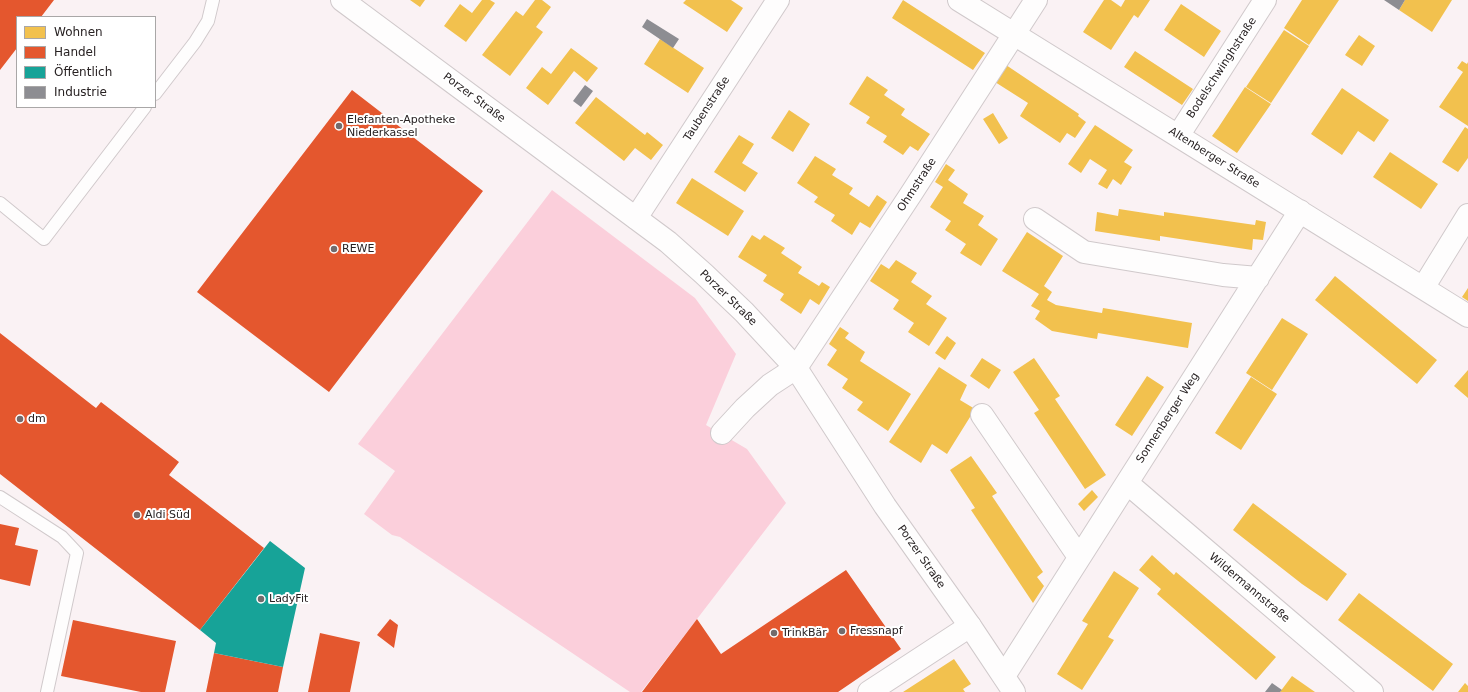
<!DOCTYPE html>
<meta charset="utf-8">
<style>
body{margin:0}
#map{position:relative;width:1468px;height:692px;overflow:hidden;background:#faf2f4;font-family:"DejaVu Sans",sans-serif}
canvas{display:block}
.legend{position:absolute;left:16px;top:16px;width:140px;height:92px;box-sizing:border-box;background:#fff;border:1px solid #a9a7a7;margin:0;padding:5px 7px;list-style:none;font-size:12px;color:#282223}
.legend li{display:flex;align-items:center;gap:8px;height:20px}
.legend b{width:20px;border:1px solid #a9a7a7}
</style>
<div id="map">
<canvas width="1468" height="692"></canvas>
<ul class="legend">
<li><b style="height:11px;background:#f2c14e"></b>Wohnen</li>
<li><b style="height:11px;background:#e4572e"></b>Handel</li>
<li><b style="height:11px;background:#17a398"></b>Öffentlich</li>
<li><b style="height:11px;background:#8d8d92"></b>Industrie</li>
</ul>
</div>
<script>
const ctx = document.querySelector('canvas').getContext('2d');
ctx.lineJoin = 'round';
function fill(path, color) { ctx.fillStyle = color; ctx.fill(path, 'evenodd'); }
const toPath = rows => new Path2D(rows.map(r => 'M' + r).join(''));
function stroke(path, color, width, dash) { ctx.strokeStyle = color; ctx.lineWidth = width; ctx.lineCap = dash ? 'butt' : 'round'; ctx.setLineDash(dash || []); ctx.stroke(path); }
function write(font, color, halo, rows, align = 'center') {
  ctx.font = font + ' "DejaVu Sans",sans-serif'; ctx.lineWidth = 4; ctx.setLineDash([]); ctx.textBaseline = 'middle'; ctx.strokeStyle = halo; ctx.fillStyle = color; for (const [text, x, y, turn = 0] of rows) {
    ctx.save(); ctx.translate(x, y); ctx.rotate((+turn || 0) * Math.PI / 180); ctx.textAlign = isNaN(turn) ? turn : align; if (halo) ctx.strokeText(text, 0, 0); ctx.fillText(text, 0, 0); ctx.restore();
  }
}
fill(toPath([
 [552,190,695,298,736,354,706,425,747,449,786,503,641,692,630,692,400,537,392,535,364,514,395,471,358,444]
]), '#fbcfdb');
fill(toPath([
 [410,0,425,0,420,7],
 [482,0,490,0,495,3,466,42,444,26,460,4,472,13],
 [535,0,542,0,551,7,536,27,543,32,510,76,482,55,516,11,523,16],
 [686,0,731,0,743,8,727,32,683,3],
 [903,0,985,53,973,70,892,18],
 [1104,0,1111,0,1121,7,1125,0,1150,0,1138,18,1134,15,1111,50,1083,32],
 [1302,0,1339,0,1309,45,1284,28],
 [1405,0,1452,0,1432,32,1399,10],
 [1181,4,1221,31,1204,57,1164,30],
 [1284,30,1309,46,1271,103,1246,87],
 [1359,35,1375,46,1362,66,1345,55],
 [660,39,704,68,688,93,644,64],
 [571,48,598,68,587,82,574,71,548,105,526,88,542,67,551,74],
 [1135,51,1193,89,1182,105,1124,67],
 [1462,61,1467,64,1468,62,1468,126,1439,107,1463,72,1457,68],
 [1006,65,1079,114,1078,116,1086,122,1075,138,1067,133,1060,143,1020,116,1028,103,995,82],
 [867,76,888,90,884,95,905,109,901,115,930,134,918,151,910,146,903,155,883,142,887,136,866,123,870,117,849,104],
 [1245,87,1271,104,1237,153,1212,136,1218,128,1231,137,1218,128],
 [1342,88,1389,120,1374,142,1358,131,1342,155,1311,134],
 [596,97,645,135,647,132,663,145,651,160,635,148,624,161,575,123],
 [789,110,810,124,793,152,771,138],
 [993,113,1008,138,999,144,983,119],
 [1095,125,1133,150,1124,162,1132,167,1121,185,1113,179,1107,189,1098,184,1107,170,1090,159,1081,173,1068,164],
 [1465,127,1468,129,1468,158,1458,172,1442,162],
 [739,135,754,144,742,163,758,173,745,192,714,172],
 [1390,152,1438,184,1421,209,1373,177],
 [815,156,836,169,832,175,853,188,849,194,869,207,877,195,887,202,870,228,860,222,852,235,831,221,835,215,814,202,818,197,797,183],
 [946,164,955,170,948,180,968,194,963,203,984,216,978,225,998,239,981,266,960,253,966,244,945,230,951,221,930,207,943,187,935,182],
 [692,178,744,211,728,236,676,203],
 [1119,209,1164,216,1164,212,1255,225,1256,220,1266,222,1263,240,1253,239,1252,250,1160,236,1160,241,1095,231,1097,212,1118,216],
 [1027,232,1063,256,1044,286,1052,292,1047,300,1056,305,1102,313,1103,308,1192,323,1188,348,1098,333,1097,339,1052,331,1035,319,1040,311,1031,306,1039,294,1002,271],
 [752,235,760,240,764,235,785,248,781,253,802,267,798,273,819,286,822,282,830,287,819,305,810,299,801,314,780,300,784,294,763,281,767,275,738,257],
 [896,260,917,273,911,282,932,296,926,304,947,318,929,346,908,332,914,323,893,309,899,300,870,281,881,264,889,269],
 [1335,276,1437,360,1417,384,1315,300],
 [1468,288,1468,301,1462,297],
 [1282,318,1308,334,1272,390,1246,373],
 [840,327,849,333,845,338,865,352,860,361,911,394,888,431,857,410,863,402,842,388,848,379,827,365,837,350,829,344],
 [947,336,956,343,945,360,935,353],
 [982,358,1001,370,989,389,970,376],
 [1034,358,1060,396,1055,399,1106,475,1085,489,1034,413,1039,410,1013,372],
 [939,367,967,385,960,400,975,409,947,454,932,444,921,463,889,442],
 [1468,370,1468,398,1454,386],
 [1147,376,1164,387,1132,436,1115,425],
 [1251,377,1277,394,1241,450,1215,433],
 [971,456,997,493,992,496,1043,572,1037,577,1044,586,1033,603,971,510,975,508,950,470],
 [1092,490,1098,497,1084,511,1078,504],
 [1253,503,1347,574,1327,601,1302,584,1233,530],
 [1152,555,1174,575,1176,572,1276,657,1256,680,1157,594,1161,589,1139,570],
 [1114,571,1139,588,1108,637,1114,640,1082,690,1057,674,1088,624,1082,621],
 [1359,593,1453,664,1433,691,1338,620],
 [954,659,971,684,963,689,965,692,903,692],
 [1292,676,1315,692,1280,692],
 [1465,683,1468,686,1468,692,1458,692]
]), '#f2c14e');
fill(toPath([
 [0,0,54,0,41,17,17,17,17,48,0,70],
 [352,90,483,191,329,392,197,292],
 [0,333,92,405,96,408,101,402,179,462,169,475,264,548,200,630,0,474],
 [0,524,19,528,15,545,38,550,30,586,0,579],
 [846,570,901,649,838,692,642,692,697,619,721,654],
 [390,619,398,625,394,648,377,635],
 [73,620,176,641,165,692,141,692,61,676],
 [320,633,360,642,350,692,308,692],
 [214,653,283,667,278,692,206,692]
]), '#e4572e');
fill(toPath([
 [270,541,305,568,283,667,214,653,216,643,200,630]
]), '#17a398');
fill(toPath([
 [1384,0,1405,0,1399,10],
 [647,19,679,39,673,48,642,27],
 [585,85,593,91,581,107,573,101],
 [1272,683,1282,690,1280,692,1265,692]
]), '#8d8d92');
const service = toPath([
 [155,94,195,42,208,21,213,0],
 [0,203,44,239,145,107],
 [0,497,62,537,77,553,47,692]
]);
const minor = toPath([
 [959,0,1468,316],
 [1178,136,1265,0],
 [636,218,778,0],
 [1035,219,1084,252,1223,275,1258,278],
 [1423,288,1468,215],
 [982,415,1079,557],
 [722,433,745,408,770,385,796,368,911,194,1036,0],
 [1127,483,1372,692],
 [1004,676,1300,211],
 [869,692,970,626]
]);
const secondary = toPath([
 [342,0,668,242,704,274,744,312,796,368,885,506,970,626,1014,692]
]);
stroke(service, '#d0c9cb', 14);
stroke(minor, '#d0c9cb', 24);
stroke(secondary, '#d0c9cb', 24);
stroke(service, '#fefdfd', 12);
stroke(minor, '#fefdfd', 22);
stroke(secondary, '#fefdfd', 22);
for (const [x, y, r, color] of [
 [339,126,4,"#726b6c"],
 [334,249,4,"#726b6c"],
 [20,419,4,"#726b6c"],
 [137,515,4,"#726b6c"],
 [261,599,4,"#726b6c"],
 [842,631,4,"#726b6c"],
 [774,633,4,"#726b6c"]
]) { const dot = new Path2D(); dot.arc(x, y, r, 0, 2 * Math.PI); ctx.fillStyle = color; ctx.fill(dot); stroke(dot, '#fff', 1.5); }
write('11px', '#282223', '#fff', [
 ["Bodelschwinghstraße",1222,68,-57],
 ["Porzer Straße",474,98,37],
 ["Taubenstraße",707,109,-57],
 ["Altenberger Straße",1214,158,32],
 ["Ohmstraße",917,185,-57],
 ["Porzer Straße",728,298,44],
 ["Sonnenberger Weg",1168,418,-57],
 ["Porzer Straße",921,557,55],
 ["Wildermannstraße",1249,588,40]
]);
write('11px', '#282223', '#fff', [
 ["Elefanten-Apotheke",347,120],
 ["Niederkassel",347,133],
 ["REWE",342,249],
 ["dm",28,419],
 ["Aldi Süd",145,515],
 ["LadyFit",269,599],
 ["Fressnapf",850,631],
 ["TrinkBär",782,633]
], 'left');
</script>
